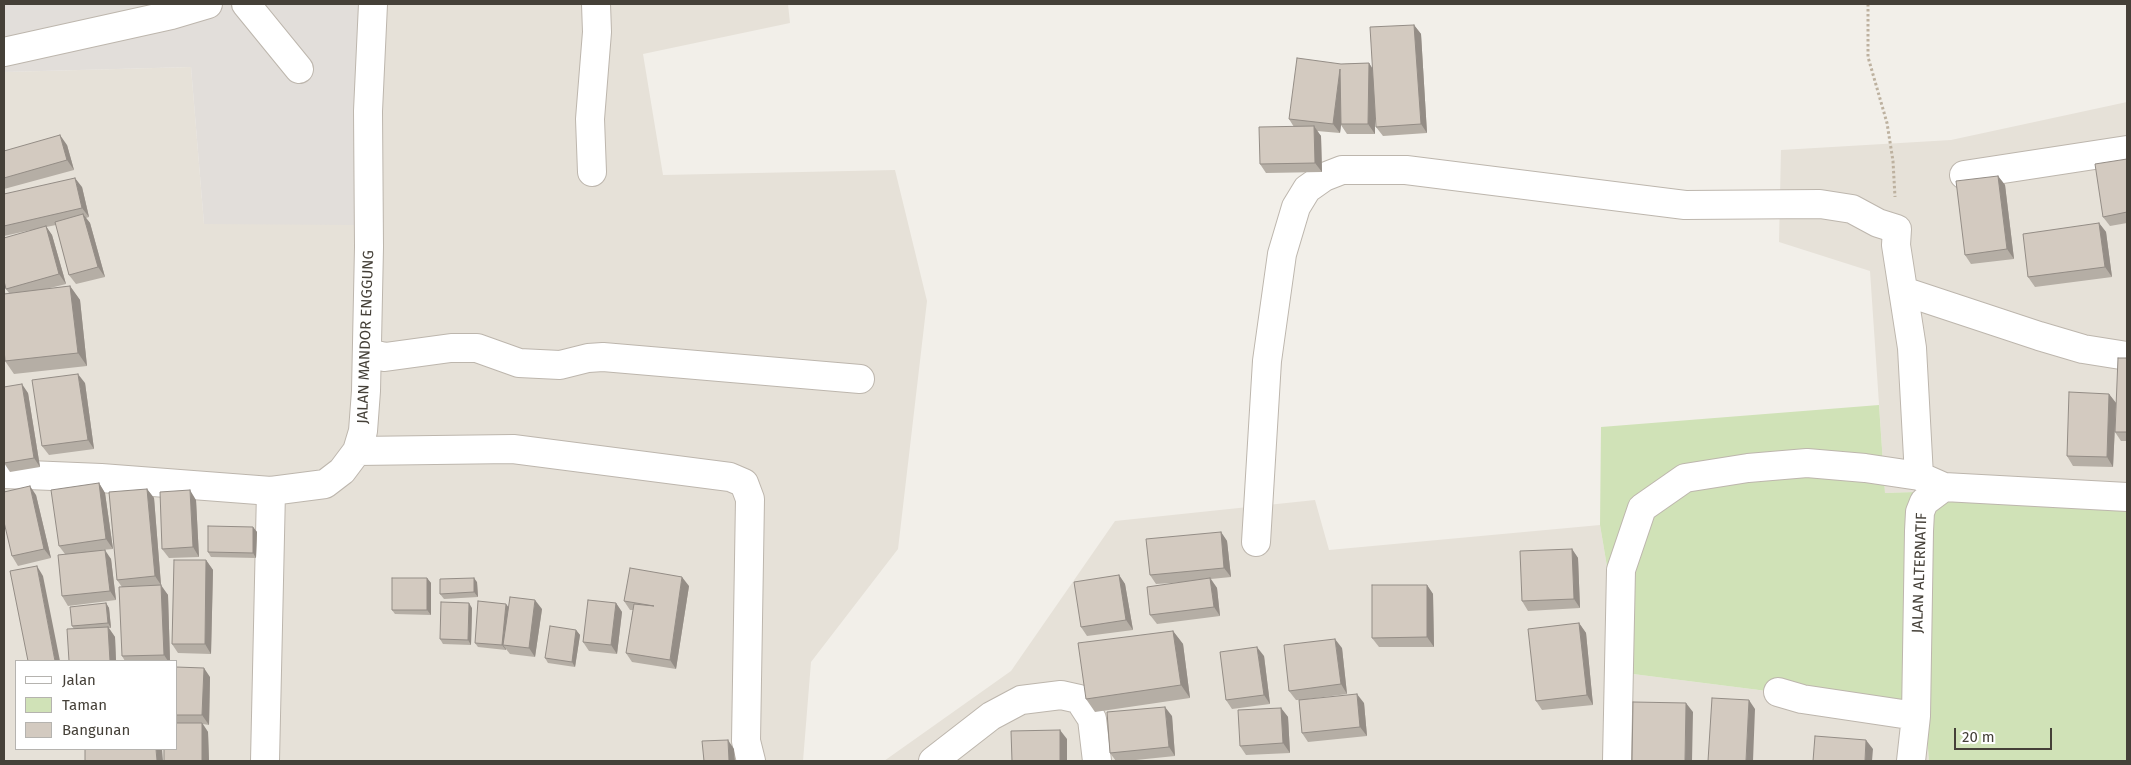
<!DOCTYPE html>
<style>
body{margin:0}
#map{position:relative;width:2131px;height:765px;overflow:hidden;background:#f2efe9;font-family:"Fira Sans",sans-serif}
canvas{display:block}
.frame{position:absolute;inset:0;border:5px solid #454038;pointer-events:none}
.legend{position:absolute;left:15px;top:660px;width:162px;height:90px;box-sizing:border-box;background:#fff;border:1px solid #b5b3af;margin:0;padding:6px 9px;list-style:none;font-size:15px;color:#454038}
.legend li{display:flex;align-items:center;gap:10px;height:25px}
.legend b{width:25px;border:1px solid #b5b3af}
.scale{position:absolute;left:1954px;top:728px;width:98px;height:22px;box-sizing:border-box;border:2px solid #454038;border-top:0;padding-left:6px;font-size:15px;line-height:18px;white-space:nowrap;color:#454038;-webkit-text-stroke:4px #fff;paint-order:stroke}
</style>
<div id="map">
<canvas width="2131" height="765"></canvas>
<div class="frame"></div>
<ul class="legend">
<li><b style="height:6px;background:#fff"></b>Jalan</li>
<li><b style="height:14px;background:#d0e2b7"></b>Taman</li>
<li><b style="height:14px;background:#d3cac0"></b>Bangunan</li>
</ul>
<div class="scale">20 m</div>
</div>
<script>
const ctx = document.querySelector('canvas').getContext('2d');
ctx.lineJoin = 'round';
function fill(path, color) { ctx.fillStyle = color; ctx.fill(path, 'evenodd'); }
const toPath = rows => new Path2D(rows.map(r => 'M' + r).join(''));
function stroke(path, color, width, dash) { ctx.strokeStyle = color; ctx.lineWidth = width; ctx.lineCap = dash ? 'butt' : 'round'; ctx.setLineDash(dash || []); ctx.stroke(path); }
function write(font, color, halo, rows, align = 'center') {
  ctx.font = font + ' "Fira Sans",sans-serif'; ctx.lineWidth = 5; ctx.setLineDash([]); ctx.textBaseline = 'middle'; ctx.strokeStyle = halo; ctx.fillStyle = color; for (const [text, x, y, turn = 0] of rows) {
    ctx.save(); ctx.translate(x, y); ctx.rotate((+turn || 0) * Math.PI / 180); ctx.textAlign = isNaN(turn) ? turn : align; if (halo) ctx.strokeText(text, 0, 0); ctx.fillText(text, 0, 0); ctx.restore();
  }
}
fill(toPath([
 [371,4,788,4,790,23,643,54,663,175,895,170,927,301,898,549,811,662,803,761,4,761,4,72,191,67,204,224],
 [16,661,176,661,176,749,16,749],
 [2127,102,2127,485,1885,493,1870,271,1779,242,1781,150,1951,140],
 [1315,500,1329,550,1600,525,1625,673,1925,711,1929,761,884,761,1011,671,1115,521]
]), '#e6e1d8');
fill(toPath([
 [4,4,371,4,356,225,204,224,191,67,4,72]
]), '#e2deda');
fill(toPath([
 [1879,405,1885,493,2127,485,2127,761,1929,761,1925,711,1625,673,1600,525,1601,427]
]), '#d0e2b7');
const minor = toPath([
 [246,4,299,69],
 [4,52,171,15,208,4],
 [592,172,590,119,597,32,596,4],
 [1964,175,2127,150],
 [1903,291,2039,336,2083,349,2127,356],
 [367,353,385,357,451,348,477,348,519,363,560,365,588,358,603,357,860,379],
 [357,451,513,449,730,477,744,483,750,499,746,741,751,761],
 [4,474,101,478,271,491,325,484,342,471,357,451,363,431,366,391,369,247,368,111,373,4],
 [1256,542,1267,361,1282,254,1296,207,1307,189,1324,177,1342,170,1406,170,1685,205,1820,204,1852,209,1878,223,1897,229,1896,245,1912,348,1919,476],
 [1778,692,1802,699,1916,716],
 [265,761,271,491],
 [933,761,991,716,1021,700,1061,695,1079,699,1092,719,1097,761],
 [1617,761,1621,570,1642,508,1685,478,1748,468,1807,463,1865,468,1919,476,1944,487],
 [1911,761,1916,716,1919,531,1920,512,1924,502,1944,487,2127,497]
]);
stroke(minor, '#bdb6ad', 30);
stroke(toPath([
 [1868,4,1868,57,1887,123,1893,161,1895,197]
]), '#bdb19f', 3, [2.5, 2.5]);
stroke(minor, '#fff', 28);
fill(toPath([
 [1414,25,1421,34,1427,133,1383,136,1376,127,1375,105,1375,134,1347,134,1341,125,1340,133,1317,131,1321,136,1322,172,1266,173,1260,164,1294,127,1289,119,1341,64,1369,63,1373,69],
 [67,145,74,170,4,189,4,151],
 [2127,159,2127,223,2110,226,2103,217],
 [1998,176,2005,185,2014,259,1971,264,1965,255],
 [82,187,89,217,86,218,90,223,105,277,76,284,69,275,56,225,46,227,52,235,66,284,46,289,70,286,80,300,87,366,14,374,5,361,9,293,6,289,31,230,4,236,4,194],
 [2099,223,2106,232,2112,277,2035,287,2028,277],
 [2127,358,2127,441,2121,441,2115,432],
 [85,383,94,449,49,455,42,446],
 [4,387,28,393,40,467,10,472,4,463],
 [2109,394,2116,403,2113,467,2073,466,2067,456],
 [99,483,105,493,113,549,101,550,111,559,116,600,68,606,62,596,65,554,59,546],
 [147,489,154,498,161,585,159,585,168,595,170,661,125,661,122,656,122,587,117,580],
 [36,495,51,558,18,566,12,556],
 [196,500,199,557,169,558,162,549],
 [253,527,257,532,256,558,211,557,208,552],
 [1221,532,1227,541,1231,577,1211,579,1217,588,1220,616,1157,624,1150,615,1186,582,1156,584,1150,575],
 [1572,549,1578,558,1580,608,1528,611,1522,601],
 [206,560,213,570,211,654,178,653,172,644],
 [1119,575,1125,584,1133,630,1087,636,1081,627],
 [427,578,431,583,431,615,395,614,392,610],
 [477,582,478,597,444,599,440,594],
 [1427,585,1433,594,1434,647,1379,647,1372,638],
 [689,586,676,669,632,662,626,653,633,610,630,610,624,601],
 [106,603,109,608,111,628,109,628,115,637,116,661,69,661,74,629,72,626],
 [616,603,622,612,617,654,589,651,583,642],
 [509,607,542,609,535,657,510,654,506,649,506,650,478,647,475,643],
 [472,608,471,645,443,644,440,639],
 [1579,623,1586,633,1593,705,1542,710,1536,701],
 [576,630,580,635,575,667,548,663,545,658],
 [1173,631,1183,644,1190,698,1095,712,1086,699],
 [1342,648,1347,694,1308,699,1364,703,1367,736,1308,742,1302,733,1299,700,1296,700,1289,691],
 [1264,656,1270,704,1232,709,1226,700],
 [176,667,210,677,209,725,203,724,208,732,209,761,164,761,176,749],
 [1281,708,1288,717,1290,753,1246,755,1240,746],
 [1172,716,1175,756,1126,761,1116,761,1110,753]
]), '#b5aea5');
fill(toPath([
 [1414,25,1421,34,1427,133,1421,124],
 [1369,63,1375,73,1375,134,1368,124],
 [1340,69,1347,79,1340,133,1333,124],
 [1314,126,1321,136,1322,172,1315,163],
 [60,135,67,145,74,170,67,160],
 [1998,176,2005,185,2014,259,2007,249],
 [75,178,82,187,89,217,82,208],
 [83,214,90,223,105,277,98,267],
 [2099,223,2106,232,2112,277,2105,267],
 [46,226,52,235,66,284,59,274],
 [70,286,80,300,87,366,78,353],
 [78,374,85,383,94,449,88,440],
 [22,384,28,393,40,467,34,458],
 [2109,394,2116,403,2113,467,2107,457],
 [99,483,105,493,113,549,106,539],
 [30,486,36,495,51,558,44,549],
 [147,489,154,498,161,585,155,576],
 [190,490,196,500,199,557,193,547],
 [253,527,257,532,256,558,253,553],
 [1221,532,1227,541,1231,577,1224,568],
 [1572,549,1578,558,1580,608,1574,599],
 [105,550,111,559,116,600,110,591],
 [206,560,213,570,211,654,205,644],
 [37,566,43,576,60,661,55,661],
 [1119,575,1125,584,1133,630,1126,620],
 [682,577,689,586,676,669,670,660],
 [427,578,431,583,431,615,427,610],
 [474,578,477,582,478,597,474,592],
 [1210,578,1217,588,1220,616,1214,607],
 [161,585,168,595,170,661,168,661,164,655],
 [1427,585,1433,594,1434,647,1427,637],
 [535,600,542,609,535,657,529,648],
 [106,603,109,608,111,628,108,623],
 [469,603,472,608,471,645,468,640],
 [616,603,622,612,617,654,611,645],
 [506,604,510,609,503,645,506,649,506,650,502,645],
 [1579,623,1586,633,1593,705,1587,695],
 [108,627,115,637,116,661,110,661],
 [576,630,580,635,575,667,572,662],
 [1173,631,1183,644,1190,698,1181,685],
 [1335,639,1342,648,1347,694,1341,684],
 [1257,647,1264,656,1270,704,1264,695],
 [204,668,210,677,209,725,202,715],
 [1357,694,1364,703,1367,736,1360,727],
 [1749,700,1755,709,1753,761,1746,761],
 [1686,703,1693,712,1692,761,1685,761],
 [1165,707,1172,716,1175,756,1169,747],
 [1281,708,1288,717,1290,753,1283,743],
 [202,723,208,732,209,761,202,761],
 [1060,730,1067,739,1067,761,1060,761],
 [728,740,734,749,735,761,729,761],
 [1866,740,1873,749,1872,761,1865,761],
 [156,749,162,749,163,761,157,761]
]), '#948d86');
const building = toPath([
 [1414,25,1421,124,1376,127,1370,27,1414,25],
 [1297,58,1341,64,1369,63,1368,124,1341,124,1340,69,1333,124,1289,119,1297,58],
 [1314,126,1315,163,1260,164,1259,127,1314,126],
 [60,135,67,160,4,178,4,151,60,135],
 [2127,159,2127,212,2103,217,2095,164,2127,159],
 [1998,176,2007,249,1965,255,1956,181,1998,176],
 [75,178,82,208,4,226,4,194,75,178],
 [83,214,98,267,69,275,55,222,83,214],
 [2099,223,2105,267,2028,277,2023,234,2099,223],
 [46,226,59,274,6,289,4,281,4,238,46,226],
 [70,286,78,353,5,361,4,349,4,294,70,286],
 [2118,358,2127,358,2127,432,2115,432,2118,358],
 [78,374,88,440,42,446,32,380,78,374],
 [22,384,34,458,4,463,4,387,22,384],
 [2069,392,2109,394,2107,457,2067,456,2069,392],
 [99,483,106,539,59,546,51,490,99,483],
 [30,486,44,549,12,556,4,522,4,492,30,486],
 [147,489,155,576,117,580,109,492,147,489],
 [190,490,193,547,162,549,160,492,190,490],
 [208,526,253,527,253,553,208,552,208,526],
 [1221,532,1224,568,1150,575,1146,539,1221,532],
 [1572,549,1574,599,1522,601,1520,551,1572,549],
 [105,550,110,591,62,596,58,555,105,550],
 [174,560,206,560,205,644,172,644,174,560],
 [37,566,55,661,28,661,10,571,37,566],
 [630,568,682,577,670,660,626,653,634,604,654,606,624,601,630,568],
 [1119,575,1126,620,1081,627,1074,582,1119,575],
 [392,578,427,578,427,610,392,610,392,578],
 [474,578,474,592,440,594,440,579,474,578],
 [1210,578,1214,607,1150,615,1147,587,1210,578],
 [161,585,164,655,122,656,119,587,161,585],
 [1372,585,1427,585,1427,637,1372,638,1372,585],
 [510,597,535,600,529,648,503,645,510,597],
 [588,600,616,603,611,645,583,642,588,600],
 [478,601,506,604,502,645,475,643,478,601],
 [441,602,469,603,468,640,440,639,441,602],
 [106,603,108,623,72,626,70,607,106,603],
 [1579,623,1587,695,1536,701,1528,629,1579,623],
 [550,626,576,630,572,662,545,658,550,626],
 [108,627,110,661,69,661,67,629,108,627],
 [1173,631,1181,685,1086,699,1078,643,1173,631],
 [1335,639,1341,684,1289,691,1284,645,1335,639],
 [1257,647,1264,695,1226,700,1220,652,1257,647],
 [176,667,204,668,202,715,176,715,176,667],
 [1357,694,1360,727,1302,733,1299,700,1357,694],
 [1712,698,1749,700,1746,761,1708,761,1712,698],
 [1633,702,1686,703,1685,761,1632,761,1633,702],
 [1165,707,1169,747,1110,753,1107,712,1165,707],
 [1281,708,1283,743,1240,746,1238,710,1281,708],
 [176,723,202,723,202,761,164,761,164,749,176,749,176,723],
 [1060,730,1060,761,1012,761,1011,731,1060,730],
 [1815,736,1866,740,1865,761,1813,761,1815,736],
 [728,740,729,761,704,761,702,741,728,740],
 [85,749,156,749,157,761,85,761,85,749]
]);
fill(building, '#d3cac0');
stroke(building, '#948d86', 1);
write('15px', '#454038', '#fff', [
 ["JALAN MANDOR ENGGUNG",366,337,-88],
 ["JALAN ALTERNATIF",1920,573,-88]
]);
</script>
